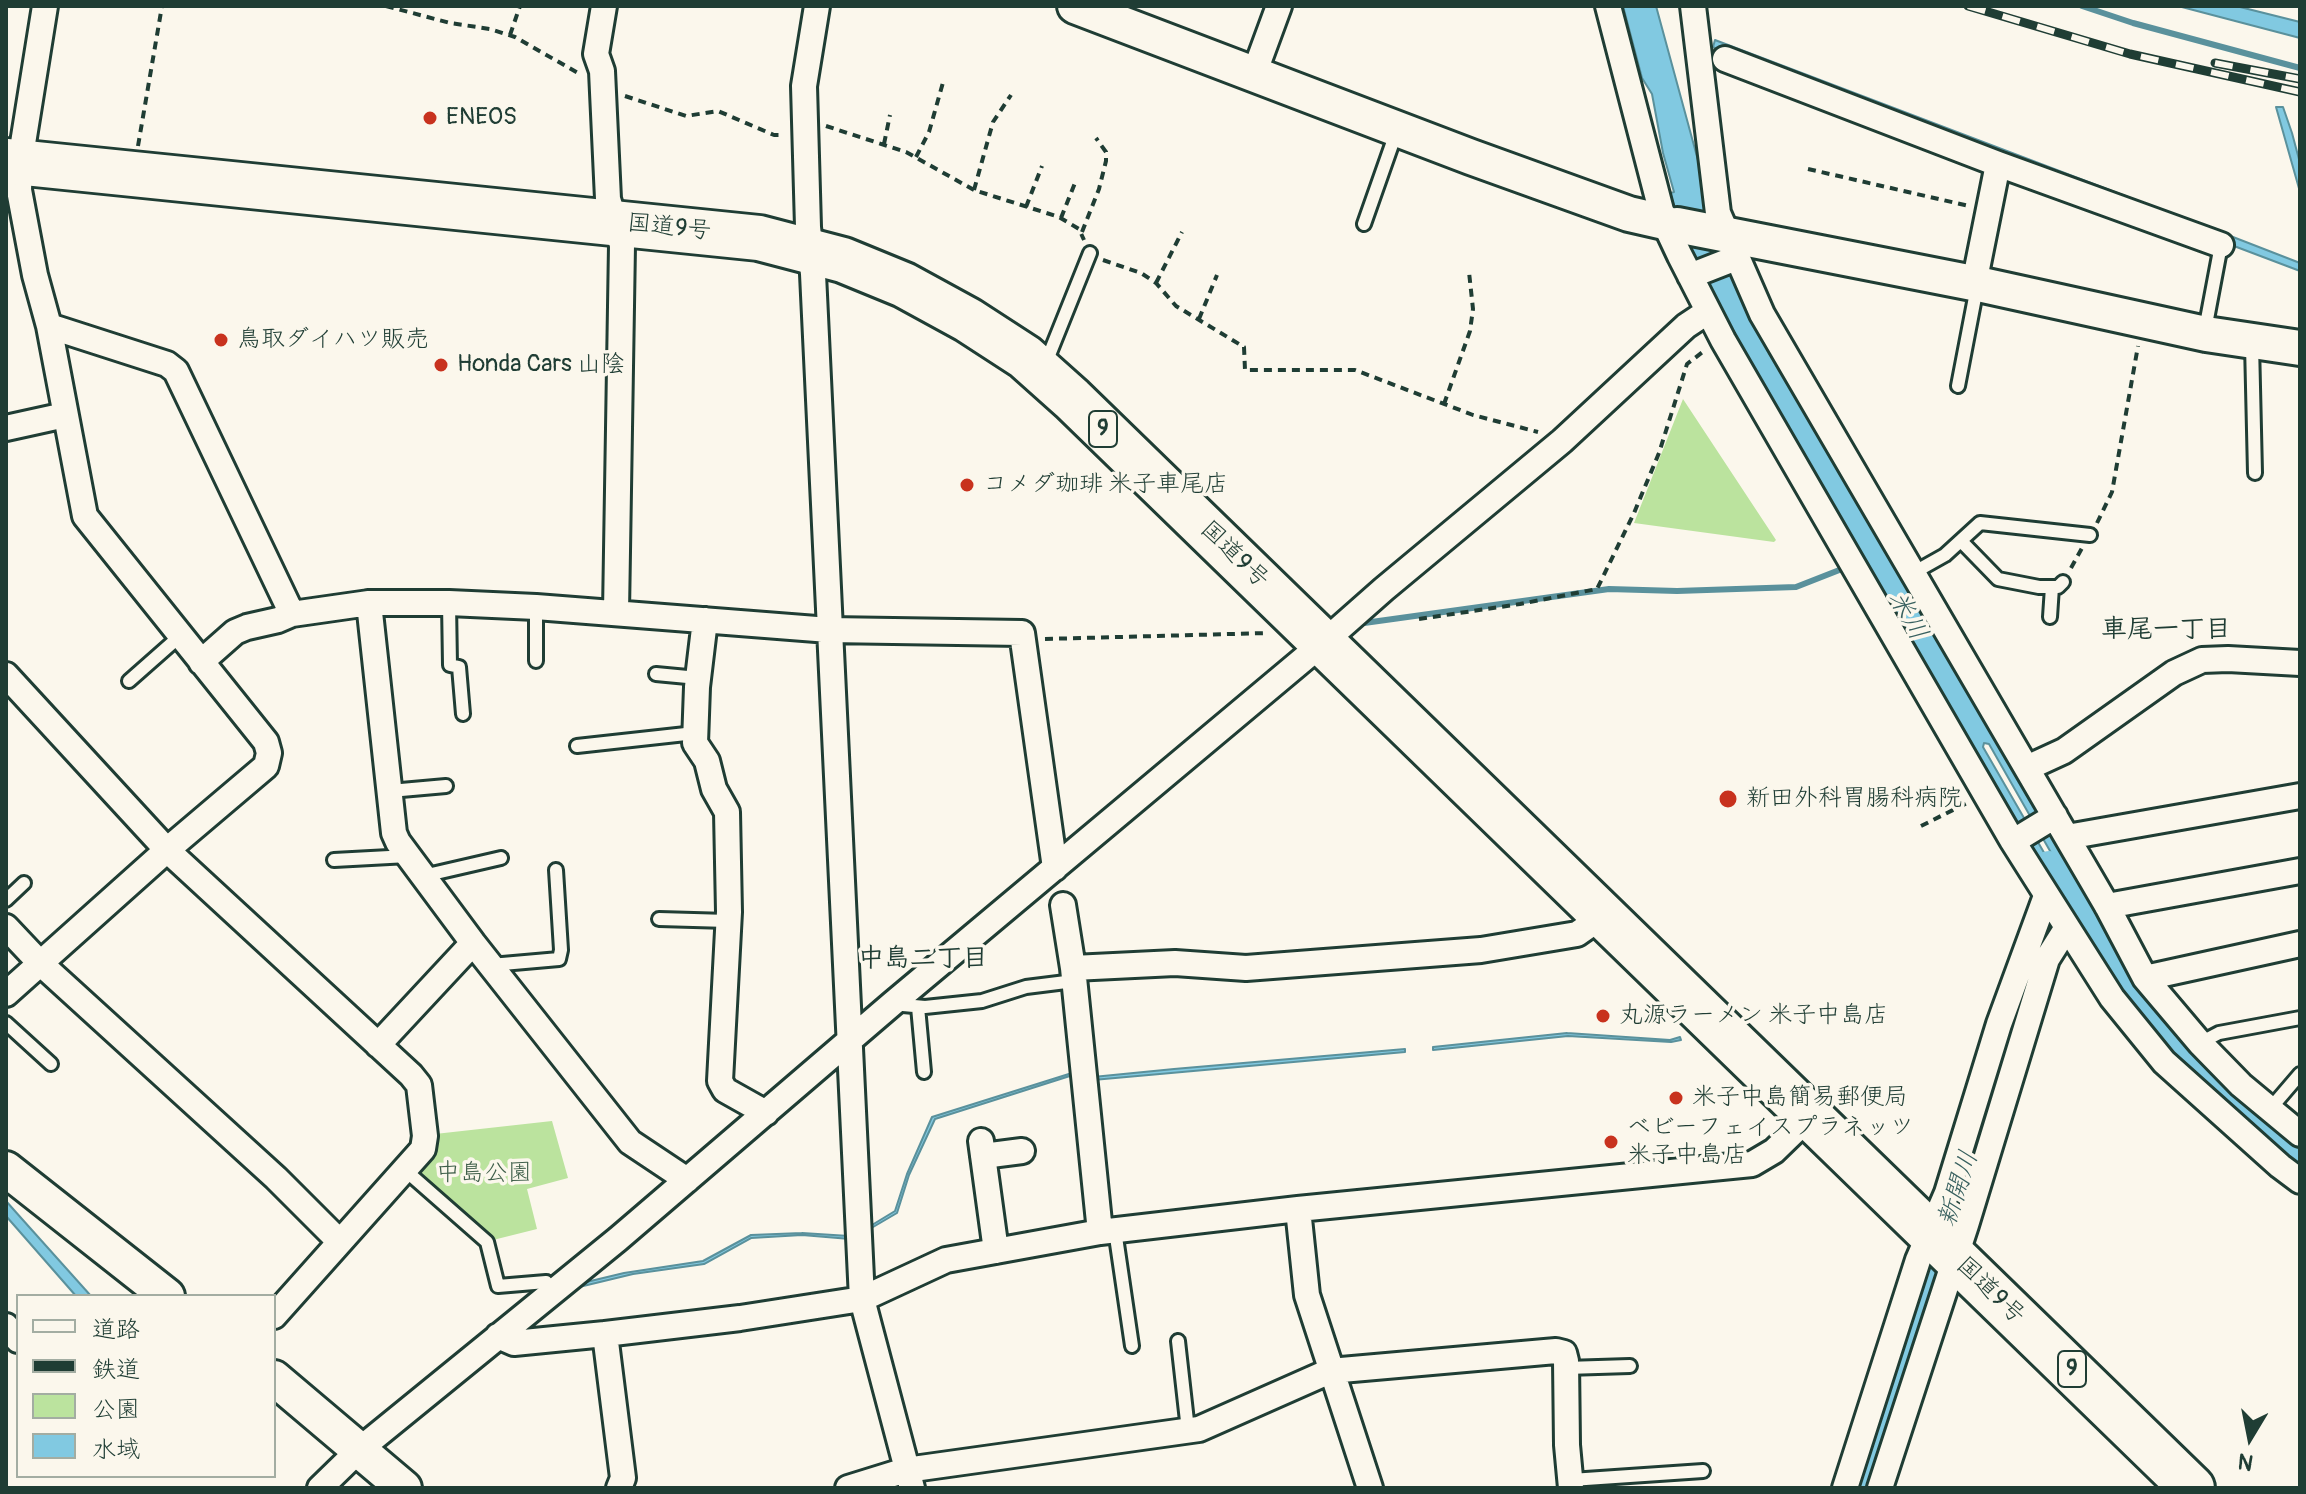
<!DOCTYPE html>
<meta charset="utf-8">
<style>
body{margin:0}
#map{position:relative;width:2306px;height:1494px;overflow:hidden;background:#fbf7ec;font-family:Pangolin,"Klee One",sans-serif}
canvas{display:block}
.frame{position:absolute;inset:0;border:8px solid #1f3d34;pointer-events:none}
.legend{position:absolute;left:16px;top:1294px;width:260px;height:184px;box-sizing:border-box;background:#fbf7ec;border:2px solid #a3ada2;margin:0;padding:10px 14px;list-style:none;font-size:24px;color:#1f3d34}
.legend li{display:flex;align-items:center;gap:16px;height:40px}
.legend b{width:40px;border:2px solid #a3ada2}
.north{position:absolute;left:2210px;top:1398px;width:80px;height:80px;-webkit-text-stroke:6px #fbf7ec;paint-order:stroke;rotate:190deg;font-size:22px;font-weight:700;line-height:32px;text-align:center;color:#1f3d34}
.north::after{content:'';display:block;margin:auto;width:28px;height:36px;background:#1f3d34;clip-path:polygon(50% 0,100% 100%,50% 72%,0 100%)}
</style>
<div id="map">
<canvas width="2306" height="1494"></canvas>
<div class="frame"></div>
<ul class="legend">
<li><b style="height:10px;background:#fbf7ec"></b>道路</li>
<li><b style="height:10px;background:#1f3d34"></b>鉄道</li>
<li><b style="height:22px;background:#bbe39e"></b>公園</li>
<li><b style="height:22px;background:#81c9e1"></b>水域</li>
</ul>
<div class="north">N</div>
</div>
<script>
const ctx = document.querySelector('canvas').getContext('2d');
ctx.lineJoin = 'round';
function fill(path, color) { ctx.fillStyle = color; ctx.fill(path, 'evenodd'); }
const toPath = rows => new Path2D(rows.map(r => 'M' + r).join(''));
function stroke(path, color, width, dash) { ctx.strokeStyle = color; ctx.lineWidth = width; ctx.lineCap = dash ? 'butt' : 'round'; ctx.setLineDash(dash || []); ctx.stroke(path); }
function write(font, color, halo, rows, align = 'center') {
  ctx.font = font + ' Pangolin,"Klee One",sans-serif'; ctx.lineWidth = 7; ctx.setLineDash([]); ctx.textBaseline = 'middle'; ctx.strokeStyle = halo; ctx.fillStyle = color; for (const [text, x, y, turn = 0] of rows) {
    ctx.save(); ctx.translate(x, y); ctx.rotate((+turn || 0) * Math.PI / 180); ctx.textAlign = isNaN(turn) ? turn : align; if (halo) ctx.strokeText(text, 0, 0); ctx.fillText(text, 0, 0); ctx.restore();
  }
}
fill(toPath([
 [1683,399,1776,540,1774,542,1634,523],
 [552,1121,568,1178,527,1189,537,1229,489,1241,415,1173,437,1149,435,1134]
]), '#bbe39e');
const water = toPath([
 [1623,6,1656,6,1705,186,2092,900,2071,912,2063,900,2046,939,1878,1453,1878,1463,1871,1488,1851,1488,2057,890,2018,828,1694,267,1670,193,1674,192,1663,153,1652,94,1642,78,1623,6],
 [1984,743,1989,744,2082,907,2077,906,2061,882,1983,747,1984,743],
 [2178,6,2236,6,2300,22,2300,38,2178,6],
 [1715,40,2233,237,2300,263,2300,271,1724,53,1713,47,1715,40],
 [2276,107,2283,107,2292,133,2300,163,2300,192,2276,107],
 [1567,1033,1670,1040,1680,1037,1681,1040,1671,1042,1568,1036,1433,1050,1433,1047,1567,1033],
 [1405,1049,1405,1052,1093,1080,1093,1077,1174,1069,1405,1049],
 [1072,1073,1073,1075,935,1119,909,1175,897,1213,868,1230,867,1228,895,1211,907,1174,932,1117,1072,1073],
 [6,1201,22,1219,91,1296,76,1296,6,1216,6,1201],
 [802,1233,849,1236,850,1239,802,1235,751,1238,704,1264,633,1274,575,1288,574,1285,624,1273,703,1261,751,1235,802,1233]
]);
fill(water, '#81c9e1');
stroke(water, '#5a919c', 2);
stroke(toPath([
 [2082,6,2133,23,2300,68],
 [1357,624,1609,589,1677,591,1796,587,1847,567]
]), '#5a919c', 6);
stroke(toPath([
 [2049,869,2061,890,2090,923,2163,1030,2249,1112,2300,1152]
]), '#81c9e1', 36);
const lane = toPath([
 [1364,224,1396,133],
 [2205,330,2221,245],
 [2252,344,2255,473],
 [1045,365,1090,253],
 [1958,386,1977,287],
 [1961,541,1998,579,2039,587,2058,587,2063,582],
 [1913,573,1945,555,1980,523,2090,535],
 [449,603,450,665,459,667,463,714],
 [536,607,536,661],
 [2050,617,2052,587],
 [656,674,698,678],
 [129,681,180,636],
 [577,746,695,733],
 [390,791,446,786],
 [334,860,408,856],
 [423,876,501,858],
 [6,900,24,883],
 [659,919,728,921],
 [491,965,559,959,561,950,556,870],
 [892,1004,925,1007,982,1001,1026,987,1074,981],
 [918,1007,924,1072],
 [6,1023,51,1064],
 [2200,1043,2219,1033,2300,1018],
 [2270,1109,2300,1074],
 [405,1170,487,1242,498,1286,546,1282,550,1293],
 [1115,1230,1132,1346],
 [1178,1341,1188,1430],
 [1566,1368,1630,1366],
 [1571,1480,1703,1471]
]);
const street = toPath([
 [604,6,596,54,602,71,608,199,622,245,616,612],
 [817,6,804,86,808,227,813,274,862,1299,912,1488],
 [1608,6,1664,222,1680,256,1723,340,2012,840,2112,998,2164,1062,2280,1166,2300,1181],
 [1693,6,1718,213,1762,314,2107,906,2145,978,2200,1043,2241,1085,2300,1134],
 [1725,59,1998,164,2221,245],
 [1254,74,1279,6],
 [1690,276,1736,258],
 [1974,284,1998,164],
 [49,326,167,364,176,371,292,614],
 [6,428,65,415],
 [369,603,394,833,398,842,473,943,630,1142,687,1180],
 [705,620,697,687,695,743,707,761,714,789,727,812,729,912,720,1081,725,1090,766,1113],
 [201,662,235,632,247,627,278,620,292,614,369,603,449,603,536,607,829,630,1022,633,1055,868],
 [6,675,167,850,411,1075,419,1085,425,1136,423,1149,274,1316],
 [2027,768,2064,751,2174,673,2202,660,2228,659,2300,663],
 [2067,837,2300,796],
 [2014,841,2055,816],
 [1063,905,1073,968,1100,1232],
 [2107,906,2300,871],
 [6,927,40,963,276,1178,340,1242],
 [1073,968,1175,963,1246,968,1481,950,1577,934,1604,915],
 [2145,978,2300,944],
 [6,994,167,850,266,766,269,753,266,742,85,516,49,326,35,275,19,190,20,162,45,6],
 [378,1045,473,943],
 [981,1141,996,1251],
 [983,1156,1022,1151],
 [1298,1209,1307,1295,1370,1488],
 [6,1326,18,1340],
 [605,1334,623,1478,619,1488],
 [498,1336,514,1343,605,1334,740,1318,862,1299,946,1260,1100,1232,1298,1209,1752,1164,1774,1151,1809,1117],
 [320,1488,359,1450,618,1239,892,1004,1324,642,1384,589,1562,441,1686,326,1707,312],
 [848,1488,906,1470,1199,1429,1330,1371,1556,1351,1564,1353,1566,1361,1567,1445,1571,1488],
 [1845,1488,1918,1260,1947,1193,1999,1024,2046,896],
 [1880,1488,1966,1225,2047,959,2066,929]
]);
const secondary = toPath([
 [1075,6,1471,157,1629,214,1664,222],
 [1677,225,1978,284,2206,334,2300,348],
 [6,1169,167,1296],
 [274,1378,404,1488]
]);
const highway = toPath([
 [6,161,759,238,843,260,904,285,968,320,1025,357,1072,399,2192,1488]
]);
stroke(lane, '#1f3d34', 18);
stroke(street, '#1f3d34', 30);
stroke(secondary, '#1f3d34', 40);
stroke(highway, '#1f3d34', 50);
stroke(toPath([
 [386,6,450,23,490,29,515,37,578,73],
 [510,35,520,6],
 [625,96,686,116,718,111,774,135,783,135],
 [826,126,906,152,974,190,1059,217,1079,229,1084,240],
 [884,144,890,115],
 [138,146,162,6],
 [916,157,929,132,944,79],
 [1808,169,1969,206],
 [974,190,993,122,1011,95],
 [1026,207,1042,166],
 [1061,218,1075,183],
 [1082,232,1099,189,1106,161,1106,152,1096,138],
 [1103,260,1141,273,1156,283,1176,306,1244,347,1245,370,1355,370,1473,415,1538,432],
 [1156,283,1182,232],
 [1199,319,1217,275],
 [1444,404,1470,331,1473,309,1469,272],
 [2097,523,2112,492,2138,346],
 [2071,568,2082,548],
 [1419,619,1520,604,1597,589,1634,513,1659,453,1687,364,1704,351],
 [1045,639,1268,633],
 [1921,826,1967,803]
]), '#1f3d34', 4, [8, 6]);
stroke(lane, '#fbf7ec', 12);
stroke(street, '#fbf7ec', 24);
stroke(secondary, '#fbf7ec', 34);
stroke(highway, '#fbf7ec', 44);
const rail = toPath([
 [1968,6,2130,54,2300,92],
 [2215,63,2300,79]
]);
stroke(rail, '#1f3d34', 9);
stroke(rail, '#fbf7ec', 6, [18]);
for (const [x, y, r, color] of [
 [430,118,8,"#c8321e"],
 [221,340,8,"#c8321e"],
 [441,365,8,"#c8321e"],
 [967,485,8,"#c8321e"],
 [1728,799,10,"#c8321e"],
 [1603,1016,8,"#c8321e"],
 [1676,1098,8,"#c8321e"],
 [1611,1142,8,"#c8321e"]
]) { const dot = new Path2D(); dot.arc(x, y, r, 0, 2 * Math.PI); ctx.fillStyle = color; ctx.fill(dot); stroke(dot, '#fbf7ec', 3); }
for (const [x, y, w] of [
 [1103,429,28],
 [2072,1369,28]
]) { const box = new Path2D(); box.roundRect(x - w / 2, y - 18, w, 36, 6); ctx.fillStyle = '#fbf7ec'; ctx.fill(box); stroke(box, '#1f3d34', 2); }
write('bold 22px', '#1f3d34', null, [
 ["9",1103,429],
 ["9",2072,1369]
]);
write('24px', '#1f3d34', '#fbf7ec', [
 ["ENEOS",446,118],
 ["鳥取ダイハツ販売",237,340],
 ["Honda Cars 山陰",457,365],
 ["コメダ珈琲 米子車尾店",983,485],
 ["新田外科胃腸科病院",1746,799],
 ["丸源ラーメン 米子中島店",1619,1016],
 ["米子中島簡易郵便局",1692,1098],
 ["ベビーフェイスプラネッツ",1627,1128],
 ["米子中島店",1627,1156]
], 'left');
write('24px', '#1f3d34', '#fbf7ec', [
 ["国道9号",669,228,6],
 ["国道9号",1234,555,44],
 ["国道9号",1990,1291,44]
]);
write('24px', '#3e5e49', '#fbf7ec', [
 ["中島公園",484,1174]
]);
write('italic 26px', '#38605f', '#fbf7ec', [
 ["米川",1907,616,61],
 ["新開川",1959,1189,-72]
]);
write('bold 26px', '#1f3d34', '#fbf7ec', [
 ["車尾一丁目",2166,630],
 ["中島二丁目",923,959]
]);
</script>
